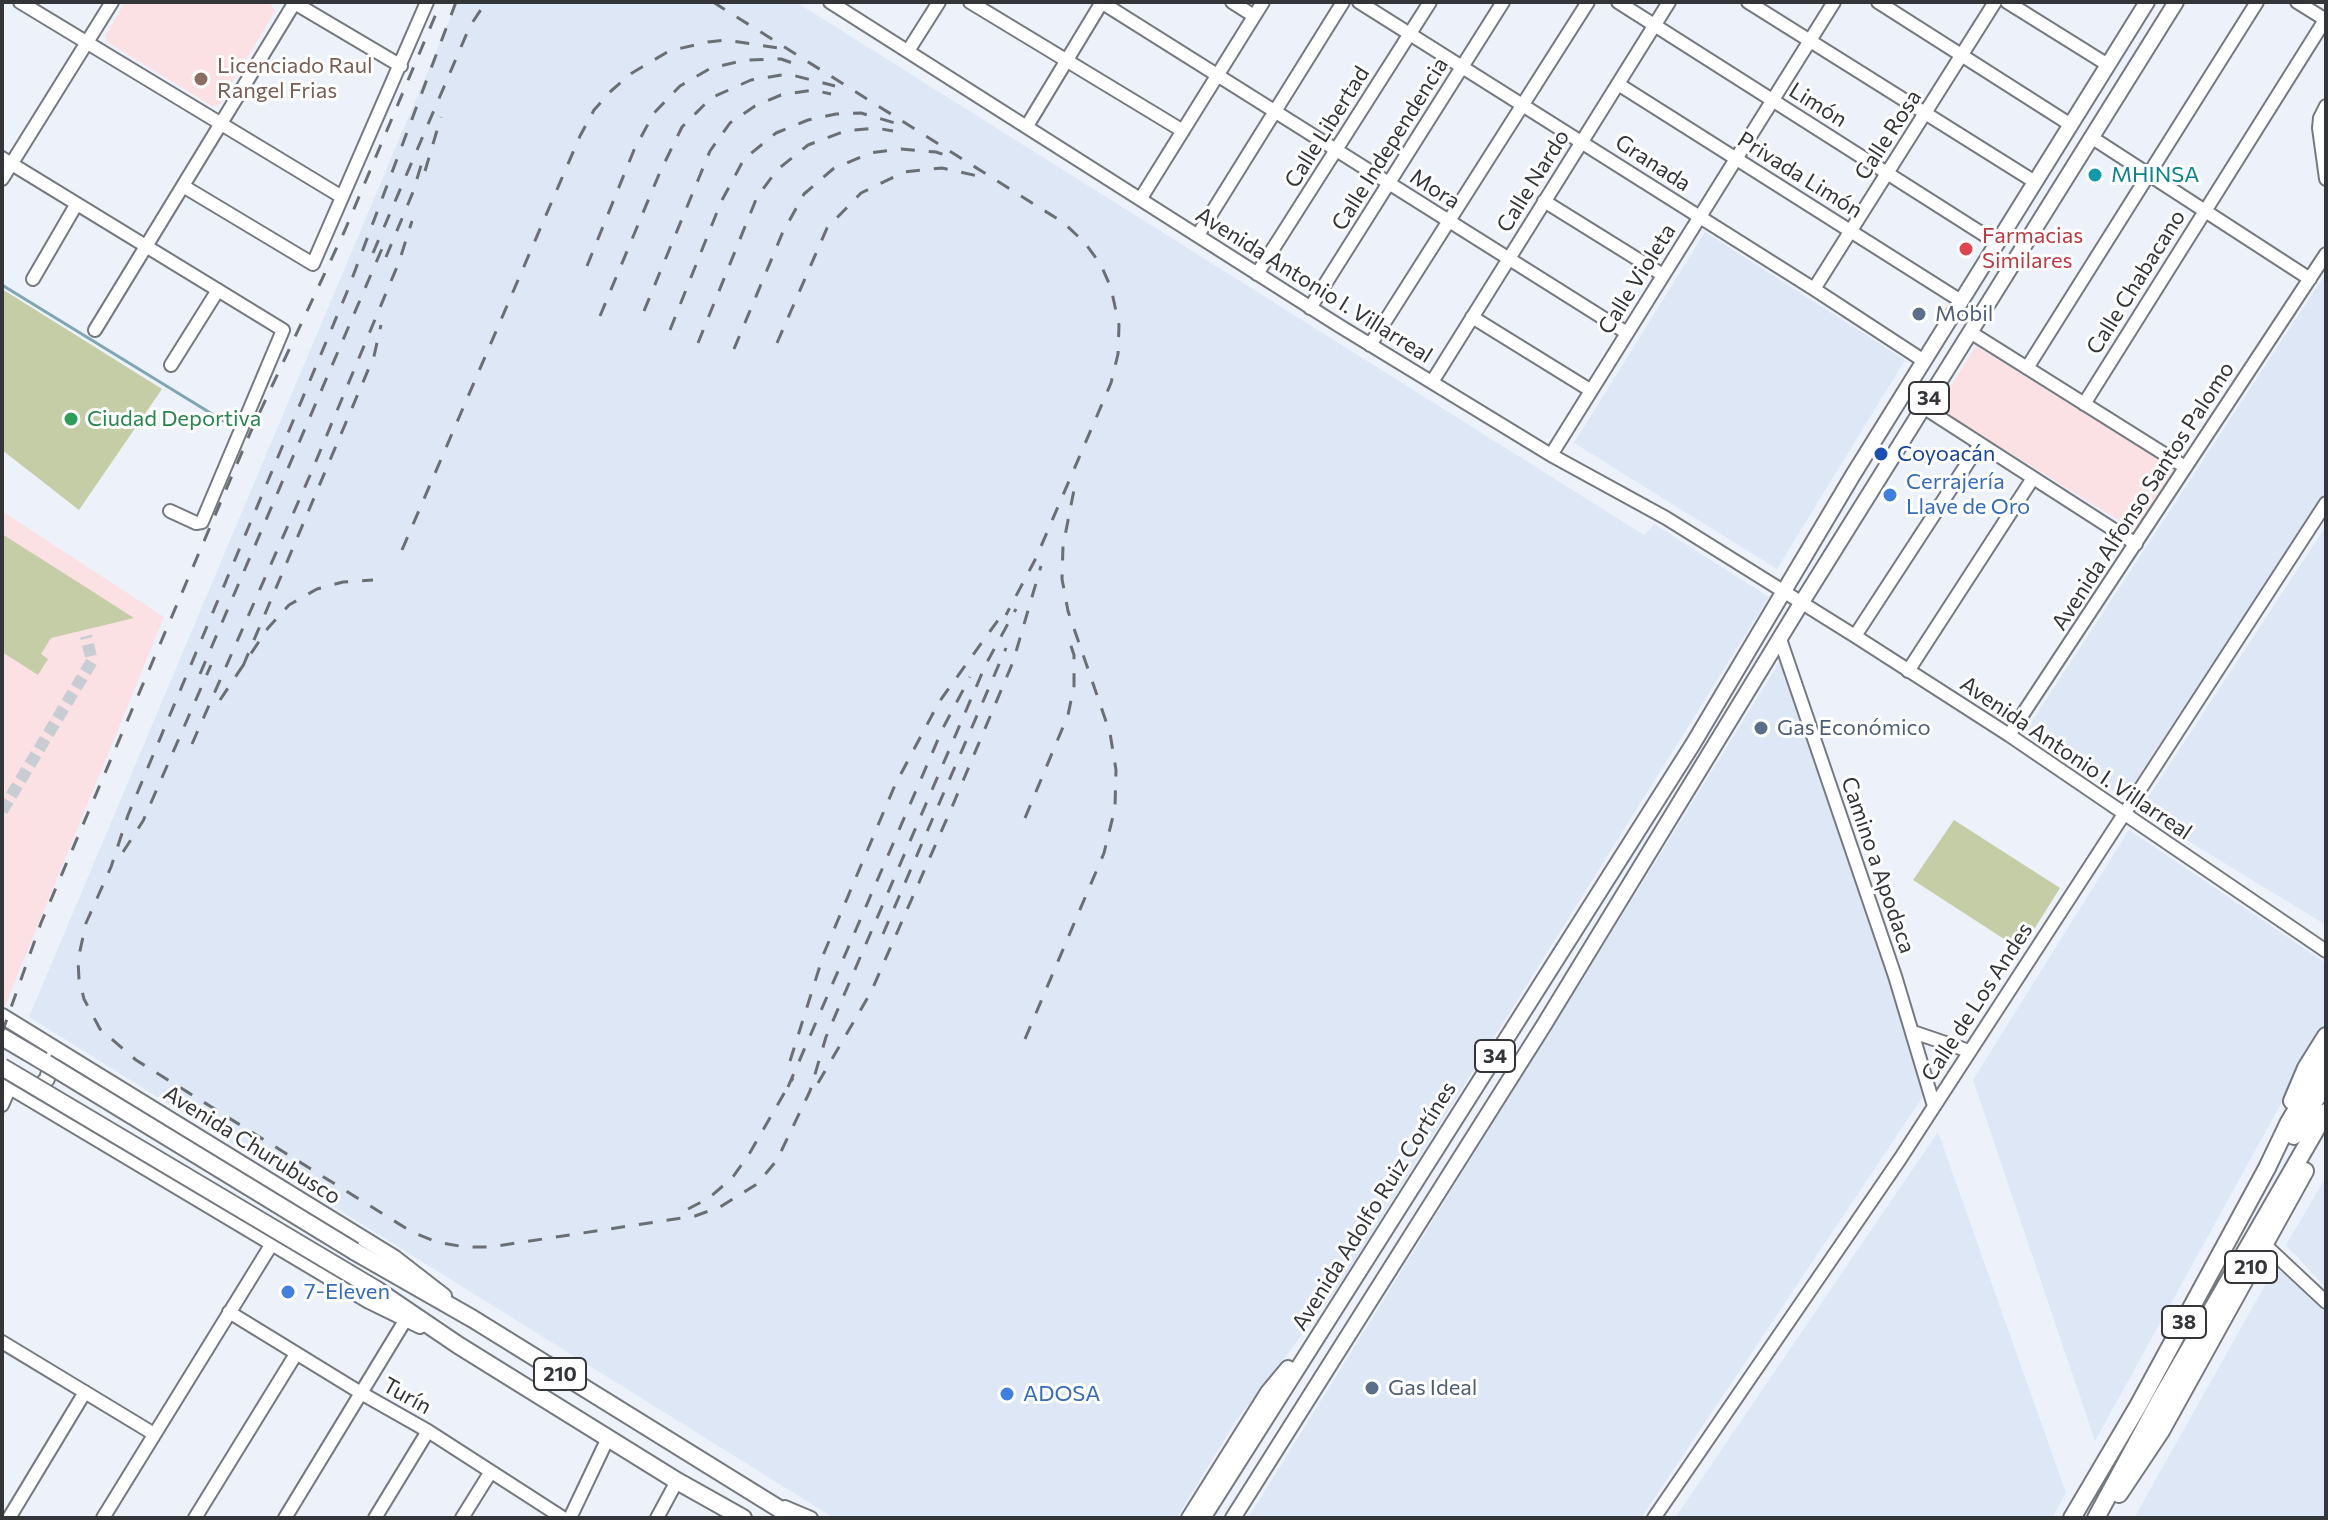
<!DOCTYPE html>
<meta charset="utf-8">
<style>
body{margin:0}
#map{position:relative;width:2328px;height:1520px;overflow:hidden;background:#edf2fa;font-family:Commissioner,sans-serif}
canvas{display:block}
.frame{position:absolute;inset:0;border:4px solid #333538;pointer-events:none}
</style>
<div id="map">
<canvas width="2328" height="1520"></canvas>
<div class="frame"></div>
</div>
<script>
const ctx = document.querySelector('canvas').getContext('2d');
ctx.lineJoin = 'round';
function fill(path, color) { ctx.fillStyle = color; ctx.fill(path, 'evenodd'); }
const toPath = rows => new Path2D(rows.map(r => 'M' + r).join(''));
function stroke(path, color, width, dash) { ctx.strokeStyle = color; ctx.lineWidth = width; ctx.lineCap = dash ? 'butt' : 'round'; ctx.setLineDash(dash || []); ctx.stroke(path); }
function write(font, color, halo, rows, align = 'center') {
  ctx.font = font + ' Commissioner,sans-serif'; ctx.lineWidth = 6; ctx.setLineDash([]); ctx.textBaseline = 'middle'; ctx.strokeStyle = halo; ctx.fillStyle = color; for (const [text, x, y, turn = 0] of rows) {
    ctx.save(); ctx.translate(x, y); ctx.rotate((+turn || 0) * Math.PI / 180); ctx.textAlign = isNaN(turn) ? turn : align; if (halo) ctx.strokeText(text, 0, 0); ctx.fillText(text, 0, 0); ctx.restore();
  }
}
fill(toPath([
 [457,2,796,2,1644,535,1654,524,1769,597,1335,1292,1235,1422,1177,1518,834,1518,29,1017],
 [1705,232,1905,360,1777,569,1574,443],
 [2326,273,2326,490,2124,798,2024,733],
 [2326,526,2326,925,2139,811],
 [1782,658,1874,928,1924,1095,1641,1518,1248,1518],
 [2129,830,2326,963,2326,1022,2095,1441,1973,1080],
 [1938,1132,2066,1493,2052,1518,1675,1518],
 [2326,1177,2326,1288,2286,1245],
 [2273,1271,2287,1272,2326,1314,2326,1518,2134,1518]
]), '#dde7f5');
fill(toPath([
 [125,2,269,2,275,11,219,105,212,106,107,42,105,36],
 [1976,346,2177,470,2138,532,1937,408],
 [2,511,164,617,5,1006,2,1004]
]), '#fbe0e4');
fill(toPath([
 [2,289,162,389,79,510,2,450],
 [2,534,84,586,134,618,51,638,41,654,48,659,38,675,2,652],
 [1954,820,2060,888,2021,950,1913,880]
]), '#c5cda7');
stroke(toPath([
 [2,285,230,425]
]), '#7ea6b3', 3);
stroke(toPath([
 [2,811,92,661,86,636]
]), '#c8ccd3', 12, [12, 6]);
const minor = toPath([
 [20,2,342,197],
 [293,2,401,66],
 [830,2,1338,325,1551,455,1666,518,1855,636,2009,735,2326,951],
 [970,2,1183,131],
 [1101,2,1627,333],
 [1232,2,1254,16],
 [1359,2,1814,289,1924,361],
 [1618,2,1997,243],
 [1748,2,2035,182],
 [1878,2,2071,125],
 [2007,2,2108,65],
 [2297,2,2326,20],
 [908,51,939,2],
 [1618,84,1961,301],
 [2326,106,2320,118,2319,128,2326,179],
 [1027,126,1102,2],
 [2091,137,2310,279],
 [2,158,283,330,202,522,196,523,170,511],
 [2,179,112,2],
 [183,186,313,264,427,2],
 [1141,198,1263,2],
 [1544,201,1663,275],
 [1198,235,1343,2],
 [1257,274,1430,2],
 [33,279,76,205],
 [1814,289,1995,2],
 [1310,308,1503,2],
 [1472,317,1590,390],
 [95,330,295,2],
 [1970,332,2185,467],
 [1370,345,1588,2],
 [171,365,218,290],
 [2027,368,2257,2],
 [1432,382,1669,2],
 [2084,404,2325,20],
 [1923,407,2136,544],
 [1551,455,1834,2],
 [1855,636,1980,444],
 [1780,639,1895,976,1934,1106],
 [1908,671,2033,478],
 [2009,735,2326,254],
 [1913,1032,1969,1051],
 [2,1105,10,1087],
 [2264,1244,2326,1302],
 [229,1312,361,1393,428,1431,563,1518],
 [2,1342,154,1434],
 [785,1507,811,1518],
 [9,1518,85,1392],
 [103,1518,273,1242],
 [195,1518,296,1354],
 [285,1518,406,1319],
 [375,1518,428,1431],
 [462,1518,490,1473],
 [570,1518,608,1438],
 [657,1518,677,1481],
 [1654,1518,1900,1159,2326,503]
]);
const major = toPath([
 [2,1016,395,1258,444,1296],
 [2,1082,369,1301,420,1326],
 [27,1091,40,1086,47,1079,53,1057],
 [1189,1518,1268,1392,1288,1368],
 [1203,1518,1693,744,1853,475,2147,2],
 [1233,1518,1544,1025,1802,602,2176,2]
]);
const highway = toPath([
 [2,1037,46,1063],
 [2292,1101,2306,1068,2326,1036],
 [2294,1136,2326,1082],
 [354,1251,473,1319,794,1518],
 [377,1290,458,1345,677,1481,743,1518],
 [2119,1494,2161,1431,2305,1171],
 [2072,1518,2138,1406,2267,1168,2289,1122,2326,1060],
 [2096,1518,2160,1400,2326,1112]
]);
stroke(minor, '#747980', 16);
stroke(major, '#747980', 18);
stroke(highway, '#747980', 20);
stroke(minor, '#fff', 12);
stroke(major, '#fff', 14);
stroke(highway, '#fff', 16);
stroke(toPath([
 [456,2,347,292,128,815,111,867,86,923,78,960,79,979,84,999,100,1029,136,1060,412,1232,437,1242,465,1247,490,1247,695,1216,720,1207,757,1184,777,1160,810,1091,826,1037,986,664,1016,609],
 [713,2,1064,223,1085,243,1101,265,1111,288,1119,325,1118,354,1111,383,1036,558,1006,615],
 [425,171,441,117],
 [373,253,470,26,486,2],
 [386,257,413,192,423,159],
 [587,266,634,150,654,113,680,86,711,68,746,60,781,59,804,67],
 [644,311,710,151,730,123,755,106,781,95,813,90,831,94],
 [600,316,660,172,682,127,711,98,751,80,788,74,835,86],
 [670,330,721,202,744,159,776,133,808,120,836,114,861,113,895,123],
 [698,343,757,197,777,170,808,145,845,131,876,128,893,131],
 [777,343,827,228,861,193,904,172,942,168,982,177],
 [734,349,782,234,804,194,833,169,870,153,901,149,936,152,948,156],
 [402,550,580,136,594,110,611,91,632,73,669,51,708,42,726,40,778,48],
 [243,666,374,356,381,325],
 [200,674,384,244],
 [220,700,268,628,289,605,317,589,343,582,373,580],
 [192,744,311,473,399,262,412,221],
 [1025,818,1068,715,1074,686,1074,655,1069,640],
 [123,852,143,821,211,665],
 [883,934,1006,648],
 [2,1033,41,923,251,431,345,230,441,2],
 [1025,1039,1104,853,1115,808,1116,770,1110,733,1068,611,1062,579,1063,546,1074,490],
 [790,1061,824,953,895,785,939,702,1001,616],
 [818,1083,871,992,952,807,1013,662,1041,566],
 [788,1087,943,728,970,677],
 [688,1209,709,1198,732,1178,748,1156,793,1078]
]), '#6b6e73', 3, [14, 14]);
const highwayBridge = toPath([
 [46,1063,354,1251],
 [2,1067,377,1290]
]);
stroke(highwayBridge, '#747980', 20, []);
stroke(highwayBridge, '#fff', 16);
for (const [x, y, r, color] of [
 [201,79,8,"#8d6e63"],
 [2095,175,8,"#0f9aa8"],
 [1966,249,8,"#e0444e"],
 [1919,314,8,"#5c6f8a"],
 [71,419,8,"#2e9e5b"],
 [1881,454,8,"#1a4fb4"],
 [1890,495,8,"#3f7fe0"],
 [1761,728,8,"#5c6f8a"],
 [288,1292,8,"#3f7fe0"],
 [1372,1388,8,"#5c6f8a"],
 [1007,1394,8,"#3f7fe0"]
]) { const dot = new Path2D(); dot.arc(x, y, r, 0, 2 * Math.PI); ctx.fillStyle = color; ctx.fill(dot); stroke(dot, '#fff', 3); }
for (const [x, y, w] of [
 [1929,398,40],
 [1495,1056,40],
 [2251,1267,52],
 [2184,1322,44],
 [560,1374,52]
]) { const box = new Path2D(); box.roundRect(x - w / 2, y - 16, w, 32, 6); ctx.fillStyle = '#fff'; ctx.fill(box); stroke(box, '#333538', 2); }
write('bold 20px', '#333538', null, [
 ["34",1929,398],
 ["34",1495,1056],
 ["210",2251,1267],
 ["38",2184,1322],
 ["210",560,1374]
]);
write('22px', '#785e54', '#fff', [
 ["Licenciado Raul",217,66],
 ["Rangel Frias",217,91]
], 'left');
write('22px', '#333538', '#fff', [
 ["Limón",1818,105,32],
 ["Calle Libertad",1327,127,-58],
 ["Calle Rosa",1888,135,-57],
 ["Calle Independencia",1390,144,-58],
 ["Granada",1653,163,33],
 ["Privada Limón",1800,175,32],
 ["Calle Nardo",1533,181,-58],
 ["Mora",1435,189,32],
 ["Calle Violeta",1637,279,-58],
 ["Calle Chabacano",2136,282,-58],
 ["Avenida Antonio I. Villarreal",1314,285,32],
 ["Avenida Alfonso Santos Palomo",2143,496,-57],
 ["Avenida Antonio I. Villarreal",2076,758,34],
 ["Camino a Apodaca",1878,865,71],
 ["Calle de Los Andes",1977,1002,-57],
 ["Avenida Churubusco",252,1145,32],
 ["Avenida Adolfo Ruiz Cortínes",1374,1206,-58],
 ["Turín",407,1396,29]
]);
write('22px', '#0d838f', '#fff', [
 ["MHINSA",2111,175]
], 'left');
write('22px', '#be3a42', '#fff', [
 ["Farmacias",1982,236],
 ["Similares",1982,261]
], 'left');
write('22px', '#4e5e75', '#fff', [
 ["Mobil",1935,314],
 ["Gas Económico",1777,728],
 ["Gas Ideal",1388,1388]
], 'left');
write('22px', '#27864d', '#fff', [
 ["Ciudad Deportiva",87,419]
], 'left');
write('22px', '#164399', '#fff', [
 ["Coyoacán",1897,454]
], 'left');
write('22px', '#366cbe', '#fff', [
 ["Cerrajería",1906,482],
 ["Llave de Oro",1906,507],
 ["7-Eleven",304,1292],
 ["ADOSA",1023,1394]
], 'left');
</script>
